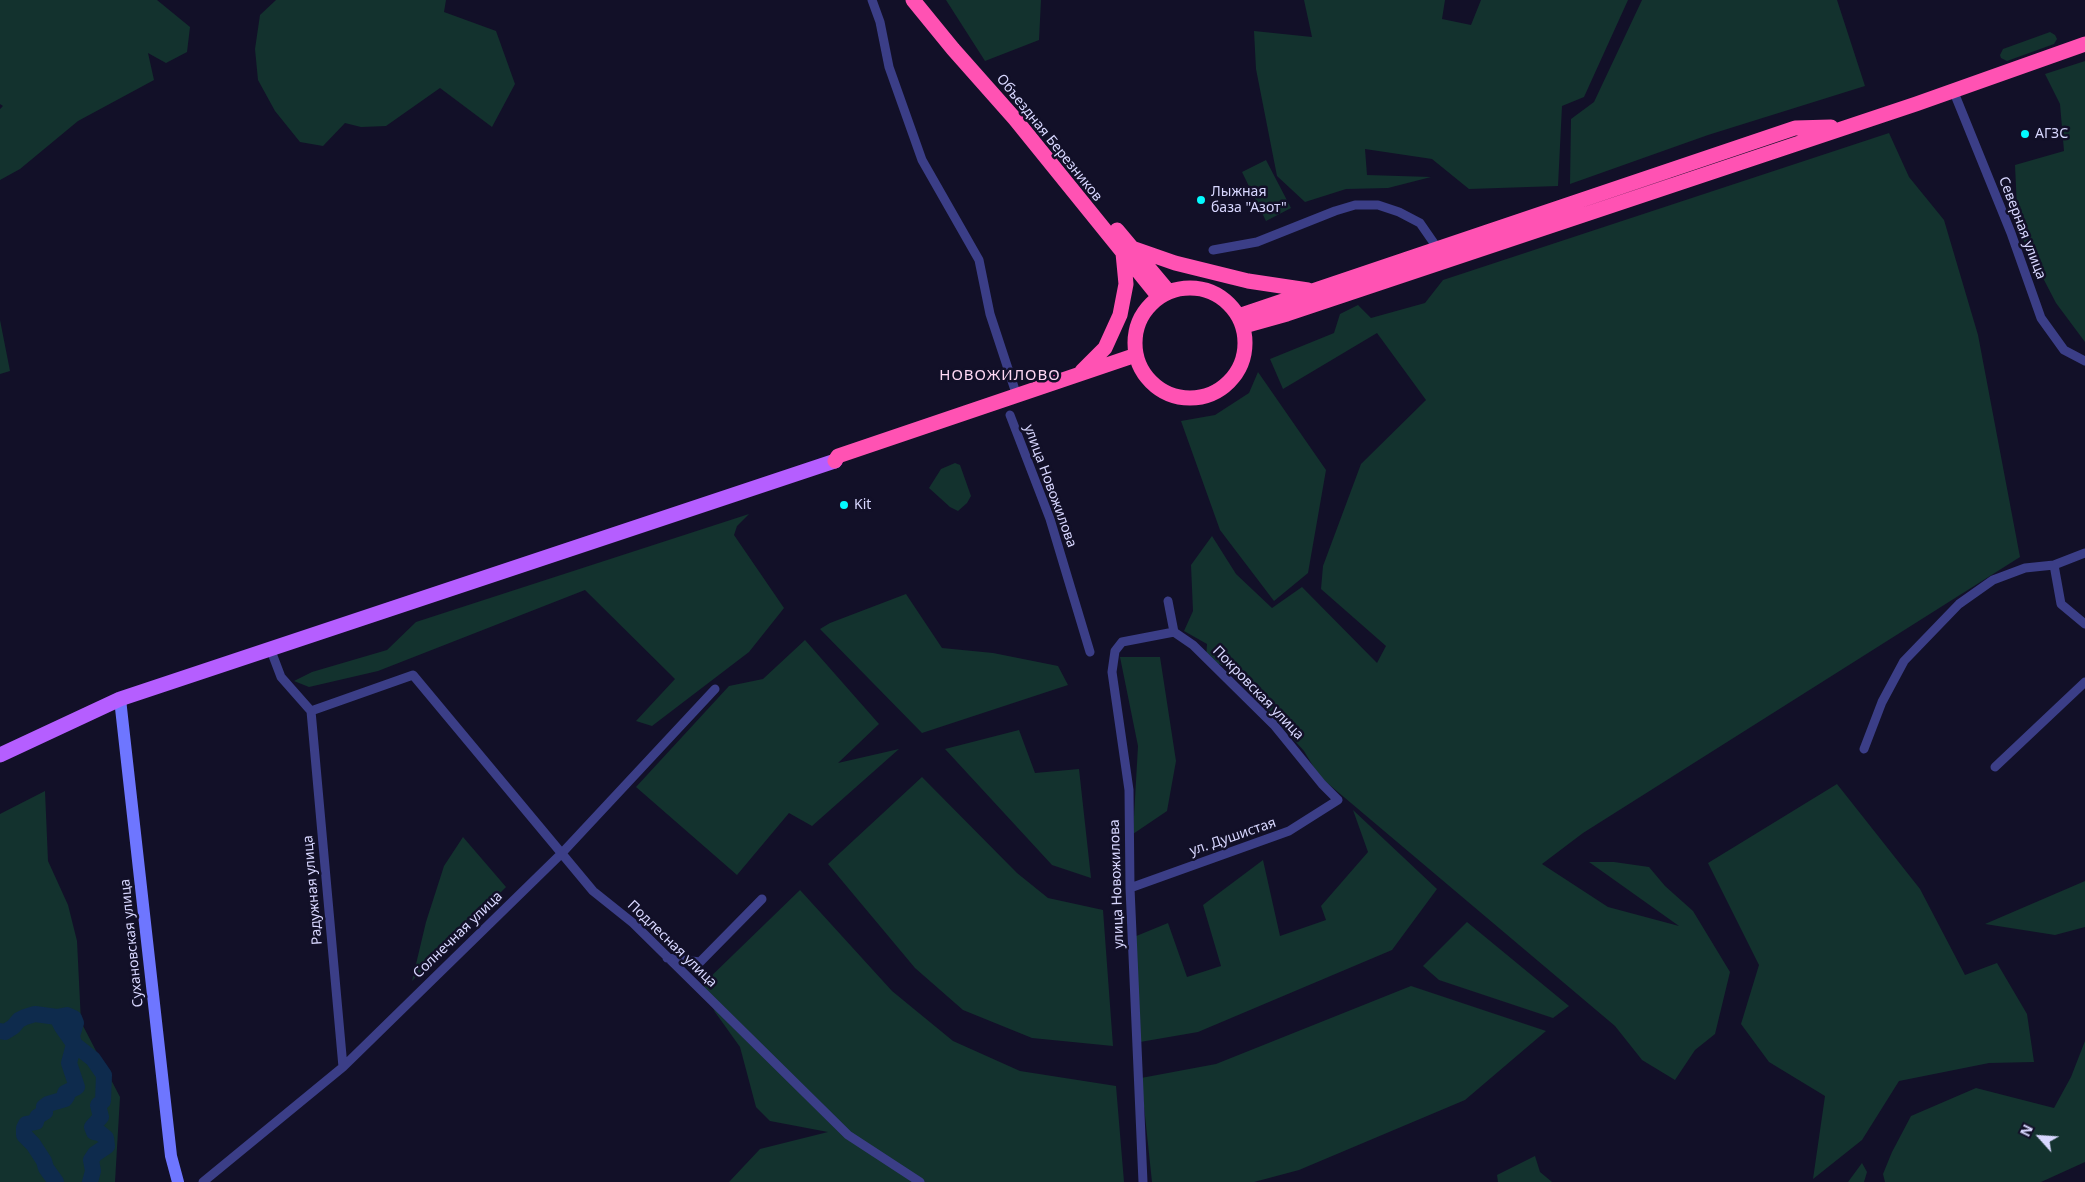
<!DOCTYPE html>
<meta charset="utf-8">
<style>
body{margin:0}
#map{position:relative;width:2085px;height:1182px;overflow:hidden;background:#121028;font-family:"Noto Sans",sans-serif}
canvas{display:block}
.north{position:absolute;left:2015px;top:1112px;width:50px;height:50px;-webkit-text-stroke:4px #121028;paint-order:stroke;rotate:296deg;font-size:14px;font-weight:700;line-height:20px;text-align:center;color:#d8d7ff}
.north::after{content:'';display:block;margin:auto;width:18px;height:22px;background:#d8d7ff;clip-path:polygon(50% 0,100% 100%,50% 72%,0 100%)}
</style>
<div id="map">
<canvas width="2085" height="1182"></canvas>
<div class="north">N</div>
</div>
<script>
const ctx = document.querySelector('canvas').getContext('2d');
ctx.lineJoin = 'round';
function fill(path, color) { ctx.fillStyle = color; ctx.fill(path, 'evenodd'); }
const toPath = rows => new Path2D(rows.map(r => 'M' + r).join(''));
function stroke(path, color, width, dash) { ctx.strokeStyle = color; ctx.lineWidth = width; ctx.lineCap = dash ? 'butt' : 'round'; ctx.setLineDash(dash || []); ctx.stroke(path); }
function write(font, color, halo, rows, align = 'center') {
  ctx.font = font + ' "Noto Sans",sans-serif'; ctx.lineWidth = 5; ctx.setLineDash([]); ctx.textBaseline = 'middle'; ctx.strokeStyle = halo; ctx.fillStyle = color; for (const [text, x, y, turn = 0] of rows) {
    ctx.save(); ctx.translate(x, y); ctx.rotate((+turn || 0) * Math.PI / 180); ctx.textAlign = isNaN(turn) ? turn : align; if (halo) ctx.strokeText(text, 0, 0); ctx.fillText(text, 0, 0); ctx.restore();
  }
}
fill(toPath([
 [0,0,157,0,190,27,187,52,166,63,148,53,154,80,78,121,20,169,0,180,0,109,3,106,0,104],
 [276,0,446,0,444,12,496,31,515,84,492,127,440,88,386,126,361,127,345,123,323,146,300,142,275,111,258,80,255,49,260,15],
 [946,0,1041,0,1039,40,985,61],
 [1304,0,1445,0,1442,19,1471,25,1481,0,1628,0,1584,97,1562,106,1558,186,1469,189,1432,159,1365,149,1367,175,1431,177,1388,188,1346,189,1305,202,1277,176,1256,69,1254,31,1312,37],
 [1642,0,1837,0,1865,86,1708,135,1570,184,1571,119,1594,102],
 [2050,32,2055,35,2057,39,2054,44,2007,61,2001,58,2000,55,2003,49],
 [2085,61,2085,342,2056,303,2018,230,2015,165,2064,151,2060,104,2045,74],
 [1889,133,1909,177,1944,220,1978,335,2020,557,1583,833,1542,864,1608,907,1679,926,1589,862,1614,862,1649,867,1665,886,1693,911,1730,972,1715,1034,1695,1050,1675,1080,1642,1060,1615,1026,1319,776,1304,751,1228,667,1206,660,1207,644,1184,631,1193,611,1191,565,1212,536,1236,574,1272,608,1302,587,1377,663,1386,646,1321,589,1323,566,1361,464,1426,400,1377,333,1283,389,1270,359,1334,333,1340,314,1358,305,1371,318,1425,303,1443,280],
 [1266,160,1291,208,1266,221,1242,172],
 [0,320,10,371,0,374],
 [1258,372,1326,470,1308,573,1274,601,1220,530,1181,421,1215,415,1249,393],
 [955,463,960,465,971,496,967,503,958,511,950,507,929,488,941,469],
 [749,514,737,526,734,535,784,608,749,652,652,726,636,721,675,679,585,590,378,671,309,687,294,681,312,672,387,650,416,622],
 [906,594,942,648,993,653,1058,666,1068,685,922,733,820,629,830,623],
 [805,640,879,724,838,763,899,749,812,826,789,813,737,875,636,787,729,686,763,679],
 [1120,657,1160,657,1176,761,1167,811,1133,834,1138,746],
 [1019,730,1035,773,1079,769,1091,878,1052,865,945,749],
 [922,777,1017,873,1048,898,1103,910,1113,1046,1032,1038,963,1010,915,968,828,864],
 [1837,784,1920,889,1965,975,1997,963,2027,1014,2034,1062,1989,1063,1899,1081,1862,1140,1813,1179,1825,1096,1769,1062,1741,1024,1759,965,1708,863],
 [45,791,48,861,68,905,77,941,81,1022,120,1097,115,1182,0,1182,0,814],
 [1353,810,1437,889,1392,950,1198,1032,1140,1042,1129,939,1168,923,1187,977,1221,966,1203,905,1263,860,1280,936,1326,920,1321,906,1368,852],
 [463,837,506,887,412,981,426,922,444,866],
 [2085,881,2085,927,2055,935,1985,924],
 [800,890,892,991,953,1041,1020,1071,1116,1086,1124,1182,729,1182,760,1149,828,1132,770,1121,756,1107,740,1047,715,1012,702,985],
 [1467,922,1569,1006,1553,1018,1439,980,1423,966],
 [1411,986,1546,1031,1465,1100,1299,1170,1254,1182,1152,1182,1141,1078,1216,1064],
 [2085,1041,2085,1162,2041,1182,1885,1182,1883,1174,1892,1152,1911,1116,1976,1088,2054,1108,2071,1077],
 [1535,1156,1540,1172,1552,1182,1498,1182,1497,1175],
 [1862,1163,1867,1172,1864,1182,1848,1182]
]), '#13322e');
stroke(toPath([
 [0,1031,5,1032,13,1027,19,1020,25,1017,35,1014,57,1017,62,1027,74,1044,93,1059,104,1075,103,1101,98,1105,101,1117,92,1127,94,1132,100,1133,106,1138,107,1146,95,1154,91,1160,93,1171,90,1182],
 [56,1182,46,1168,44,1161,33,1144,24,1135,24,1128,26,1124,36,1122,37,1117,45,1112,44,1107,48,1104,65,1099,67,1096,65,1093,77,1087,69,1063,74,1044,72,1036,76,1023,74,1018,67,1015,57,1017]
]), '#0e2b4d', 16);
stroke(toPath([
 [872,0,880,22,889,67,922,160,979,260,990,314,1015,390],
 [1953,90,2011,233,2041,318,2064,350,2085,361],
 [1213,250,1257,242,1335,211,1355,205,1378,205,1399,212,1420,223,1438,249],
 [1010,415,1050,519,1090,652],
 [2054,565,2061,604,2085,624],
 [1168,601,1174,632],
 [270,648,281,677,311,711],
 [311,711,413,675,593,891,633,923,848,1135,920,1182],
 [311,711,343,1067],
 [1864,749,1882,702,1904,661,1959,604,1993,580,2025,568,2054,565,2085,553],
 [1995,767,2085,682],
 [1130,888,1289,831,1338,800,1322,784,1274,725,1193,645,1174,632],
 [667,958,700,962,762,899],
 [203,1182,343,1067,562,853,715,689],
 [1143,1182,1130,888,1129,790,1112,672,1115,651,1122,642,1174,632]
]), '#3b3e87', 9);
stroke(toPath([
 [120,699,171,1156,178,1182]
]), '#6e76ff', 12);
stroke(toPath([
 [0,755,120,699,835,461]
]), '#b55eff', 15);
stroke(toPath([
 [913,0,953,49,1015,119,1159,297],
 [1117,230,1169,292],
 [1132,248,1175,263,1248,281,1308,290],
 '1135 343a55 55 0 1 1 110 0a55 55 0 1 1-110 0Z',
 [1238,316,1795,128,1831,127],
 [1244,326,1287,314,1916,104,2085,44],
 [1082,371,1105,348,1120,315,1126,284,1123,253],
 [835,461,838,456,1136,355]
]), '#ff52b3', 15);
for (const [x, y, r, color] of [
 [2025,134,5,"#03fbff"],
 [1201,200,5,"#03fbff"],
 [844,505,5,"#03fbff"]
]) { const dot = new Path2D(); dot.arc(x, y, r, 0, 2 * Math.PI); ctx.fillStyle = color; ctx.fill(dot); stroke(dot, '#121028', 2); }
write('14px', '#d8d7ff', '#121028', [
 ["АГЗС",2035,134],
 ["Лыжная",1211,192],
 ["база \"Азот\"",1211,208],
 ["Kit",854,505]
], 'left');
write('14px', '#d8d7ff', '#121028', [
 ["Объездная Березников",1049,138,51],
 ["Северная улица",2022,228,69],
 ["улица Новожилова",1050,486,70],
 ["Покровская улица",1258,693,46],
 ["ул. Душистая",1233,837,-19],
 ["улица Новожилова",1117,884,-92],
 ["Радужная улица",313,890,-95],
 ["Солнечная улица",458,935,-44],
 ["Сухановская улица",132,943,-96],
 ["Подлесная улица",672,944,44]
]);
ctx.letterSpacing = '1px';
write('15px', '#ffd9f4', '#121028', [
 ["НОВОЖИЛОВО",1000,376]
]);
ctx.letterSpacing = '0px';
</script>
